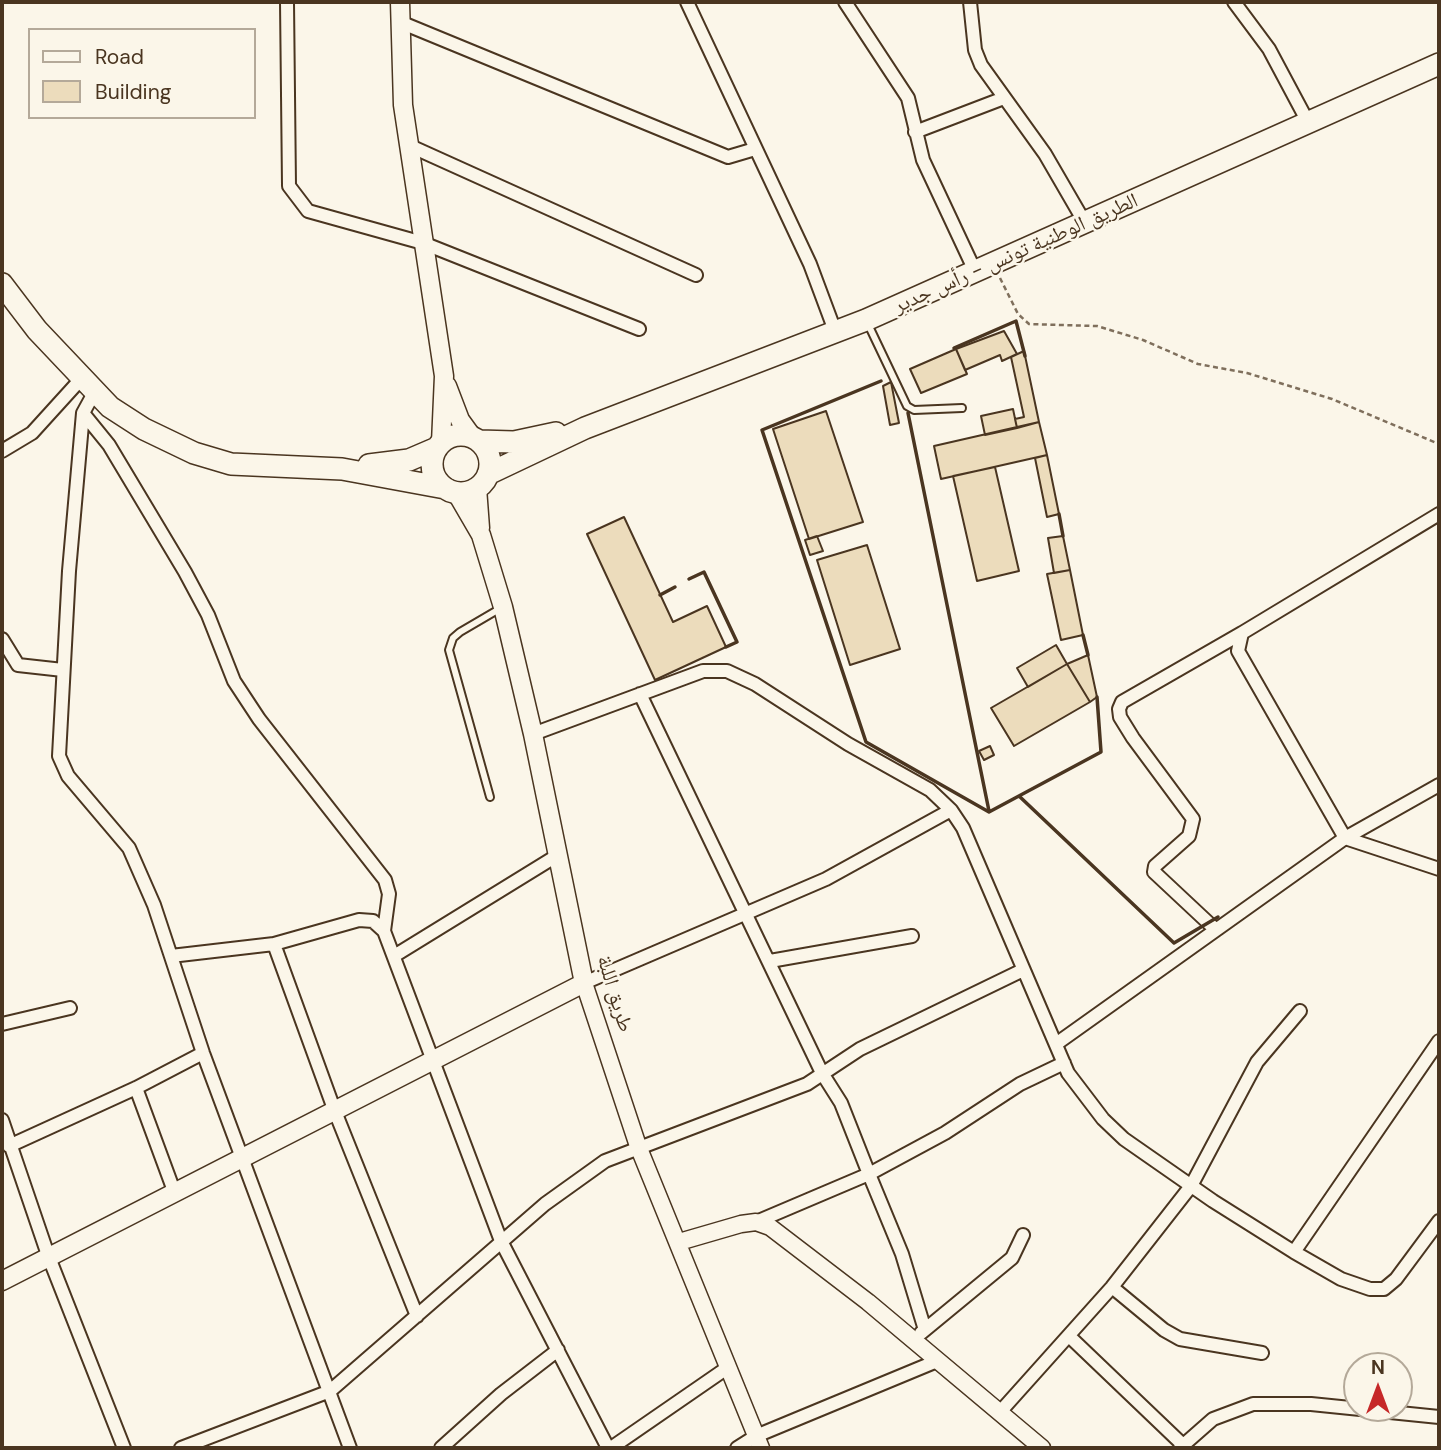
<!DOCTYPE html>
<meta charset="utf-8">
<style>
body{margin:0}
#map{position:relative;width:1441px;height:1450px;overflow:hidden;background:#fbf6e9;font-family:"DM Sans",sans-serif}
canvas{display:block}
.frame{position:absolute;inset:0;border:4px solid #4a3520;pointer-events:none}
.legend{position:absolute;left:28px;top:28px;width:228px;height:91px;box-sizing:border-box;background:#fbf6e9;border:2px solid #b4a999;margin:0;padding:9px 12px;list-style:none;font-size:21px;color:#4a3520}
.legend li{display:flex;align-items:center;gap:14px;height:35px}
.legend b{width:35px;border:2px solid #b4a999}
.north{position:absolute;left:1343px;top:1352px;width:70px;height:70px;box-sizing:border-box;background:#fbf6e9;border:2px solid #b4a999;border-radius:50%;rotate:0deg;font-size:19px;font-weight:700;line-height:28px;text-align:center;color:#4a3520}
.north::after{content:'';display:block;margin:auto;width:24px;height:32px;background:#c62828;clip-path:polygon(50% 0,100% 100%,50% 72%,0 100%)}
</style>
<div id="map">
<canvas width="1441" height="1450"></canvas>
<div class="frame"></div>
<ul class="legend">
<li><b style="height:9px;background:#fbf6e9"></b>Road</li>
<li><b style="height:19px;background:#ecdcbc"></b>Building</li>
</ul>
<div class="north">N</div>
</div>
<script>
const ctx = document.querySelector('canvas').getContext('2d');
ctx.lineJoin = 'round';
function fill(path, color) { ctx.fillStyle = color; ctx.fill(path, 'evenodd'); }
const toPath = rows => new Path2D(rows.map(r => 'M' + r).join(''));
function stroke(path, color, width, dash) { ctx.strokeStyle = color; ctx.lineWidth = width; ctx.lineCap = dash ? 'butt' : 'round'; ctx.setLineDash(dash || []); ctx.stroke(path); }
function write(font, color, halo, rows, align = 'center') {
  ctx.font = font + ' "DM Sans","Noto Naskh Arabic",sans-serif'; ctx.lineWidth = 5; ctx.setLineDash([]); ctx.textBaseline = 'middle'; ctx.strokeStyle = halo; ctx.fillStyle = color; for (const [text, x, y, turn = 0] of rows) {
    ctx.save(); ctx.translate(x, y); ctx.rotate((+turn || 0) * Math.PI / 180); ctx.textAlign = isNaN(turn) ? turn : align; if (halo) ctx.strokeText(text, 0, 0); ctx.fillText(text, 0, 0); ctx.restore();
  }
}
const building = toPath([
 [1004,331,1017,354,1002,361,1000,355,965,370,956,349,1004,331],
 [956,349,967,374,921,393,910,369,956,349],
 [1024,351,1039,422,1017,428,1015,419,1024,417,1011,357,1024,351],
 [891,382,899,423,890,425,883,386,891,382],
 [1013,409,1017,428,985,435,981,416,1013,409],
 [826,411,863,522,809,539,773,429,826,411],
 [1039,422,1047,455,941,479,934,446,1039,422],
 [1047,455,1059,514,1047,517,1035,458,1047,455],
 [995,467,1019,571,977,581,953,476,995,467],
 [624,517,673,622,707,606,726,647,655,680,587,534,624,517],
 [817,536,823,551,810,555,805,540,817,536],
 [1063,536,1070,570,1054,573,1048,538,1063,536],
 [867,545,900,649,850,665,817,560,867,545],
 [1070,570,1083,635,1061,640,1047,574,1070,570],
 [1056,645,1067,664,1028,687,1017,668,1056,645],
 [1088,655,1097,697,1090,702,1067,664,1088,655],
 [1067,664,1090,702,1014,746,991,708,1067,664],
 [990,746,994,755,984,760,979,751,990,746]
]);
fill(building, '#ecdcbc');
stroke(building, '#4a3520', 2);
const service = toPath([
 [867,322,907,406,914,410,962,408],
 [490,797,449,650,453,638,460,632,501,608]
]);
const minor = toPath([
 [287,2,289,186,308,211,423,243,639,329],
 [687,2,810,264,835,331],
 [845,2,908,98,923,160,975,271],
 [970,2,975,50,981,65,1045,154,1085,223],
 [1234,2,1269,49,1309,124],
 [400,22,728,157,755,149],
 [915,132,1004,98],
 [408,145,696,275],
 [94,393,83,413,69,571,59,756,68,776,129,848,154,905,203,1053,350,1448],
 [83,413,109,445,185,572,208,615,234,681,259,719,385,880,389,894,384,931],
 [2,451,32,433,81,379],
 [1439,514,1242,633,1238,651,1345,838,1439,869],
 [2,639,18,665,63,670],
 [640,694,822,1073,841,1103,869,1174,756,1222],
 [533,734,703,671,727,671,755,684,848,744,930,790,951,810,963,828,1068,1073,1103,1119,1124,1139,1213,1201,1294,1252,1341,1279,1370,1289,1384,1289,1396,1279,1439,1221],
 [1216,930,1154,872,1155,866,1189,836,1193,819,1133,738,1120,717,1119,709,1122,702,1242,633],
 [171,956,274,944],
 [394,956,558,855],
 [770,961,912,936],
 [584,983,826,879,951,810],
 [2,1024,70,1008],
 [1056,1044,1345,838,1439,785],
 [136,1088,174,1191],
 [2,1120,48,1255,124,1448],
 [9,1146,136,1088,203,1053],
 [1294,1252,1439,1041],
 [1112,1287,1164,1330,1180,1339,1262,1353],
 [417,1316,334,1109,274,944,359,920,373,921,384,931,501,1241,608,1448],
 [925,1330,902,1254,869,1174,945,1133,1020,1084,1064,1063],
 [921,1333,1012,1258,1023,1235],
 [1070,1337,1183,1445],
 [1000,1412,1112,1287,1191,1186,1257,1062,1300,1011],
 [181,1448,330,1391,545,1204,605,1161,807,1084,860,1049,1023,970],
 [441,1448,501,1394,558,1350],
 [611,1448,727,1368],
 [737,1448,756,1436,937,1361],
 [1180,1448,1213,1419,1253,1404,1311,1404,1439,1417]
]);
const tertiary = toPath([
 [584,983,638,1146,761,1448],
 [679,1242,741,1224,756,1222,770,1227,868,1302,1042,1448]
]);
const secondary = toPath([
 [400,2,403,105,444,376,441,443],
 [447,386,460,420,473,438],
 [477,488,480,528],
 [2,1281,584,983,533,734,503,607,481,535,456,492]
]);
const primary = toPath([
 [2,284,37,330,110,407,144,429,194,453,231,464,342,469,445,488],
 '432 464a29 29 0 1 1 58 0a29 29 0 1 1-58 0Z',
 [479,441,514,442,556,433],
 [369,465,409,460,437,448],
 [488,474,585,428,866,320,1439,64]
]);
stroke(service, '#4a3520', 10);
stroke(minor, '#4a3520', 16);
stroke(tertiary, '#4a3520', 19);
stroke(secondary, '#4a3520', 21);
stroke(primary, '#4a3520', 24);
stroke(toPath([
 [1000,278,1018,314,1029,324,1097,326,1143,340,1198,364,1247,373,1332,399,1439,444]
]), '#7f6f5c', 2.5, [5, 3.5]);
stroke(service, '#fbf6e9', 6);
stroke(minor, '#fbf6e9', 12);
stroke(tertiary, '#fbf6e9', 16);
stroke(secondary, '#fbf6e9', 18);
stroke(primary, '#fbf6e9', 21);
stroke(toPath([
 [954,348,1016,321,1025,356],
 [881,381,762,430,866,742,989,812,1101,752,1097,697],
 [908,413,989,811],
 [1059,514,1063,536],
 [689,579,704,572,737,642,726,647],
 [660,595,675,587],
 [1083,635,1088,655],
 [1019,796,1174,943,1218,917]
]), '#4a3520', 3.5);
write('21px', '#4a3520', '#fbf6e9', [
 ["الطريق الوطنية تونس - رأس جدير",1016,254,-24],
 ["طريق اللبة",614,994,73]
]);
</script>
